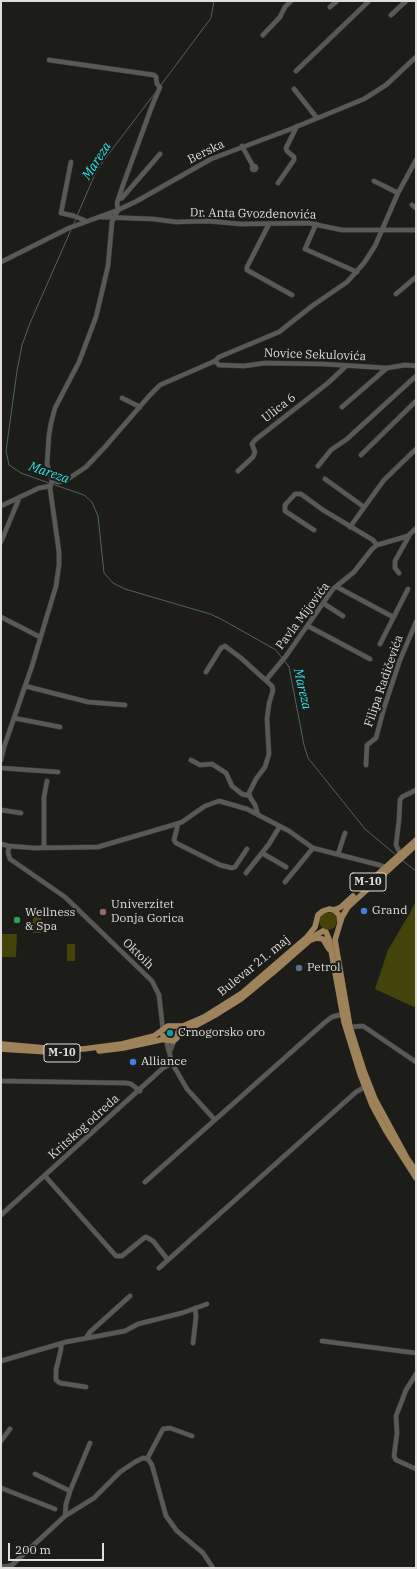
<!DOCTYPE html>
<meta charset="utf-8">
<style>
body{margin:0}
#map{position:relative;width:417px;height:1569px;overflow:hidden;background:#1c1c18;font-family:"IBM Plex Serif",serif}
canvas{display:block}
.frame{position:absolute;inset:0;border:2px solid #dfdedc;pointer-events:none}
.scale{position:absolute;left:8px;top:1543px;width:96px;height:18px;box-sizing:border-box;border:2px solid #dfdedc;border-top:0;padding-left:5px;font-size:12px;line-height:14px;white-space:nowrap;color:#dfdedc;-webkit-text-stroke:3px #1c1c18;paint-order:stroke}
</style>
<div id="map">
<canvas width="417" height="1569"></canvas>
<div class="frame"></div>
<div class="scale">200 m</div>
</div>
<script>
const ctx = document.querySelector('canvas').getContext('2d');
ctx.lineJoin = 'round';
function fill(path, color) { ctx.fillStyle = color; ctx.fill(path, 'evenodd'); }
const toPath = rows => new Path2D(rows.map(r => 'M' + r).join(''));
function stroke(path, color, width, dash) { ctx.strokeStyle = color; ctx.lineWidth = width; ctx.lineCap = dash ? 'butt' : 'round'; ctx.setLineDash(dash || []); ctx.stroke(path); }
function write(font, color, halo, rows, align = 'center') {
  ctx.font = font + ' "IBM Plex Serif",serif'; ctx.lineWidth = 4; ctx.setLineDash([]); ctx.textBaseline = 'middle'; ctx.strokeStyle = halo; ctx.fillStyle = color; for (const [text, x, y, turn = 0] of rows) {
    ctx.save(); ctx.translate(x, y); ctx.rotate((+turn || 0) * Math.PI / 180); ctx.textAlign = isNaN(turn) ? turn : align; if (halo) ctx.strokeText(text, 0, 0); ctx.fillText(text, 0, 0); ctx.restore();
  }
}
fill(toPath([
 [416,900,416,1003,414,1007,375,989,388,950,411,911],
 '319 921a9 9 0 1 1 18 0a9 9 0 1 1-18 0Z',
 [33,915,41,915,41,933,33,933],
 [1,934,17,934,16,957,1,957],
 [67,944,75,944,75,961,67,961]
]), '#44440a');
stroke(toPath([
 [161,85,211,18,214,1],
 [77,216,95,174,104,160,155,93],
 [73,225,76,219],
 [49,483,21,473,9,465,6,451,17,371,22,345,30,323,71,230],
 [52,484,84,495,92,502,98,516,104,573,113,583,125,589,210,614,221,619,276,650,282,658],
 [284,660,289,667,304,745,308,758,365,829,396,855],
 [403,861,416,871]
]), '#4c6666', 1);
const minor = toPath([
 [330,7,337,1],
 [391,15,406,1],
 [263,35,280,17,285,7,291,1],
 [49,60,154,75,156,77,157,84,160,87,152,106,123,185,117,203,118,210,112,222,108,266,96,317,79,362,55,408,51,423,49,435,47,464,52,480],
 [296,71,369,1],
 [294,89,317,118],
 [242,146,253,166],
 [71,162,61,213,74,216,84,220,85,222],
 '252 168a2 2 0 1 1 4 0a2 2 0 1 1-4 0Z',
 [374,181,398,193],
 [278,183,294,160,294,157,287,151,286,148,297,126],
 [119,199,122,198,160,154],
 [412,205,416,208],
 [101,217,153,219,176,222,207,221,241,224,308,223,342,230,416,230],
 [269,224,247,267,247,270,292,295],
 [316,224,305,249,357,272],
 [1,262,69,228,118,210,137,201,211,159,291,129,364,99,386,85,416,57],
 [396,294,416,277],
 [215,361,219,365,244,366,265,363,323,364,387,368,405,365,416,366],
 [122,398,140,407],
 [342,407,387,368],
 [361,455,416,401],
 [318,466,331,450,347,439,416,376],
 [238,471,253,457,255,452,252,444,255,440,328,383,346,366],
 [325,479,364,507],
 [52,480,58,482,65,481,86,467,104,448,150,395,160,385,215,361,219,357,279,332,312,306,347,282,364,263,375,246,398,193,416,160],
 [1,506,39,488,50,486],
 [350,527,384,480,416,449],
 [314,530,285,511,285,505,295,494,301,494,323,510,373,540,377,545],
 [1,542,18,501,18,498],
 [399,573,395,568,395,561,409,536],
 [337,587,393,617],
 [323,603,343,616],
 [1,617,40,637],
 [308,626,370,659],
 [380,644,408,589],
 [206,672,221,648,225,646,241,658,272,686,273,690,269,704,267,719,269,754,265,767,256,779,249,793,250,797,255,805,258,815],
 [266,680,286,656,333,589,354,572,372,549,377,545,408,536,416,528],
 [25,686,88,702,125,705],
 [14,718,60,727],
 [1,760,4,747,32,666,56,586,59,565,59,552,50,488,52,480],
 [191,760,200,765,212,764,226,773,232,786,242,794,250,796],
 [366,765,367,745,376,738,384,708,400,660,416,622],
 [1,768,58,772],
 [1,810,21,813],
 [178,824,174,840,176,843,220,865,232,868,235,867,247,849],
 [1,844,9,846,35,848,98,847,173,825,182,822,205,806,219,801,247,809,289,831,313,848,379,865,385,867],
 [9,846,8,853,10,859,65,897,152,981,159,995,163,1030],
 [44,848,44,797,47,781],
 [262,853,286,867],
 [400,853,396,845,399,820,400,800,402,797,416,790],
 [338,854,345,833],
 [246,873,269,844,280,826],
 [285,882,313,848],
 [350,1027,363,1026,416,1062],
 [170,1051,175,1039],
 [172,1063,187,1089,215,1120],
 [1,1081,126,1083,131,1084,140,1091],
 [45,1176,116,1256,122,1256,144,1238,146,1237,153,1241,168,1260],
 [145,1182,324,1023,332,1017,343,1014],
 [1,1215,163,1068,172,1063,166,1040],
 [159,1268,356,1092,365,1087],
 [86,1338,90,1332,130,1296],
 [322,1341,416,1353],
 [193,1343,196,1317,195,1308],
 [61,1344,61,1349,56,1370,56,1380,60,1383,86,1387],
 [1,1361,66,1342,125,1331,138,1324,182,1313,207,1304],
 [416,1374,406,1390,396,1416,397,1433,394,1456,396,1460,416,1469],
 [1,1441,10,1429],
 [147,1459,163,1429,170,1428,192,1436],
 [35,1474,70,1491],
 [1,1488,55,1509],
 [65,1516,66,1504,70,1491,90,1443],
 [1,1567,9,1566,12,1565,65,1516,94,1498,120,1472,135,1462,143,1458,148,1459,152,1465,166,1516,177,1531,203,1553,213,1568]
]);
const major = toPath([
 [416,845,348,907,342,917,335,940,350,1027,364,1071,375,1099,407,1158,416,1171],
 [369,882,416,840],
 [334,910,341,907,353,896],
 [326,932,329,939,344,1022,360,1074,372,1105,386,1131,416,1178],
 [311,940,317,938,323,939,329,949],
 [178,1035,217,1014,241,999,275,971,316,935,323,931],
 [163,1036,166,1040,173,1041,177,1038,178,1032],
 [1,1044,45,1048,83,1049,122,1044,154,1036,168,1026,183,1026,204,1017,242,993,307,937,315,927,318,915,323,911,329,909,334,910,339,915,340,922],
 [1,1049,49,1052],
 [99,1051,123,1048,165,1039]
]);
stroke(minor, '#373634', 5.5);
stroke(major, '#373634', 6);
stroke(minor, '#5a5955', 4.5);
stroke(major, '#9e8259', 5.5);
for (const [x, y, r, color] of [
 [364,911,4,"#3f7fe0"],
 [103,912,4,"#8d6e63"],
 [17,920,4,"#2e9e5b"],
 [299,968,4,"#5c6f8a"],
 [170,1033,4,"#0f9aa8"],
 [133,1062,4,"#3f7fe0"]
]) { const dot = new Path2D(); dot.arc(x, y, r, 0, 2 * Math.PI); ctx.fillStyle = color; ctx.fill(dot); stroke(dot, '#1c1c18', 1.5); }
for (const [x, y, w] of [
 [368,882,36],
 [62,1053,36]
]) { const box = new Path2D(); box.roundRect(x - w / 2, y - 9, w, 18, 3); ctx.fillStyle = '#1c1c18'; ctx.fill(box); stroke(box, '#dfdedc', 1); }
write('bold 11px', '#dfdedc', null, [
 ["M-10",368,882],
 ["M-10",62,1053]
]);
write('12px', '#dfdedc', '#1c1c18', [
 ["Berska",206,152,-26],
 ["Dr. Anta Gvozdenovića",253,214,1],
 ["Novice Sekulovića",315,355,2],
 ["Ulica 6",279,408,-38],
 ["Pavla Mijovića",303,616,-53],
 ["Filipa Radičevića",384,681,-71],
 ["Oktoih",138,954,44],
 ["Bulevar 21. maj",254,966,-39],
 ["Kritskog odreda",84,1127,-42]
]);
write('12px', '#dfdedc', '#1c1c18', [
 ["Univerzitet",111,905],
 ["Donja Gorica",111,919],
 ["Grand",372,911],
 ["Wellness",25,913],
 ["& Spa",25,927],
 ["Petrol",307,968],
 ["Crnogorsko oro",178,1033],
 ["Alliance",141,1062]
], 'left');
write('italic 13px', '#2ee2e8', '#1c1c18', [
 ["Mareza",97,161,-57],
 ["Mareza",49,473,19],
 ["Mareza",302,689,77]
]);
</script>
